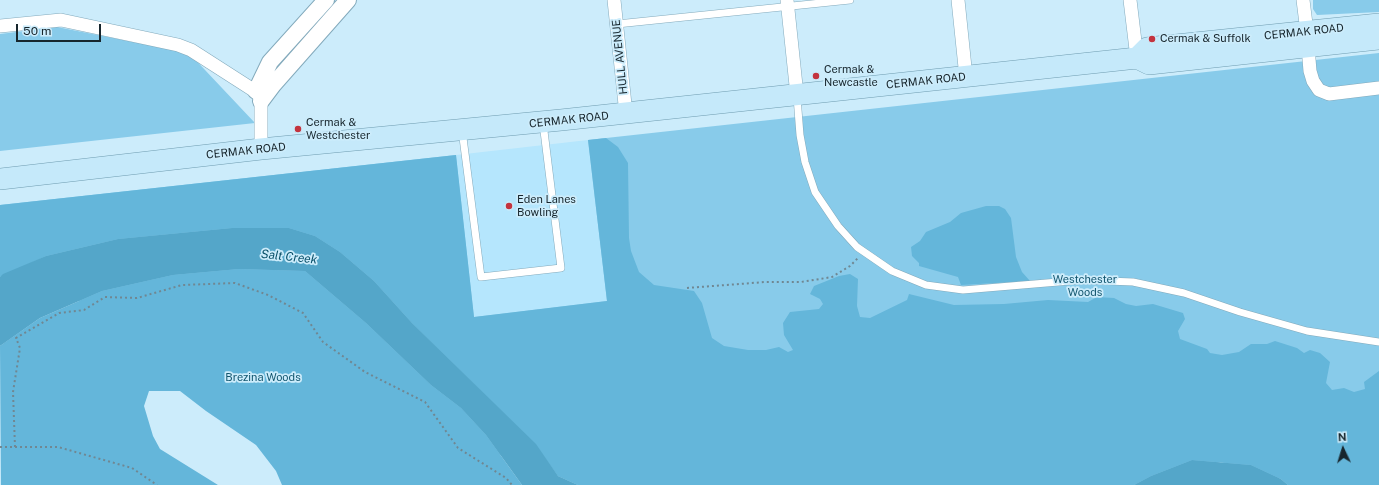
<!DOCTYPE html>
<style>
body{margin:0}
#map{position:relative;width:1379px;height:485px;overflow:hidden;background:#ccecfb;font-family:"Public Sans",sans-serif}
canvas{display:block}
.north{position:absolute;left:1323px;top:429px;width:40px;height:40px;-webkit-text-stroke:3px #ccecfb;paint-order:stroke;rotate:356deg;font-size:11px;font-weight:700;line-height:16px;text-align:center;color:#17262d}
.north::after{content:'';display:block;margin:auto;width:14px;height:18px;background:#17262d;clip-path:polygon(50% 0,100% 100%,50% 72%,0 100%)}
.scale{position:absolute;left:16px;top:24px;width:85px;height:18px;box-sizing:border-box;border:2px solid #17262d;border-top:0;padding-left:5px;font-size:12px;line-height:14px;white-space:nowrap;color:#17262d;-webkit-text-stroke:3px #ccecfb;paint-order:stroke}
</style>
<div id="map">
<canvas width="1379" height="485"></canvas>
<div class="north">N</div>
<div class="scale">50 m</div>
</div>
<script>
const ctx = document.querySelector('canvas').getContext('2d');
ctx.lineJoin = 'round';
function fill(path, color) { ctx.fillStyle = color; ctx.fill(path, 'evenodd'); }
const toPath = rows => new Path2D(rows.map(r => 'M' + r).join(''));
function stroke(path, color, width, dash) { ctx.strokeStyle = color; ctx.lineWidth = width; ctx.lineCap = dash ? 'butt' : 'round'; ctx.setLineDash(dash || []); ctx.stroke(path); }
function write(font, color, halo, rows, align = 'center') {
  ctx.font = font + ' "Public Sans",sans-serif'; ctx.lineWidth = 3.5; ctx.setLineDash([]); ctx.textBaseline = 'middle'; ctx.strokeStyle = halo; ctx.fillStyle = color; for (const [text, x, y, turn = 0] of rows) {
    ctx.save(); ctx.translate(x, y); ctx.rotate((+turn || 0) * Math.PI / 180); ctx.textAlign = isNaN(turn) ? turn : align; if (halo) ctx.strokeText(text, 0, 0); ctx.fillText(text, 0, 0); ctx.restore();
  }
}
fill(toPath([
 [588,140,608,301,474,317,456,155]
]), '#b5e6fd');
fill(toPath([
 [1313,0,1379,0,1379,12,1317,15,1313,9],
 [57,27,189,53,255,123,0,151,0,34],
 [1379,53,1379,485,1288,485,1281,479,1221,462,1134,485,578,485,558,476,4,274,0,277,0,205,456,155,474,317,607,301,588,140]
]), '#88cbea');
fill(toPath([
 [606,138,618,147,628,163,629,238,631,251,639,272,654,285,694,291,702,303,712,338,724,346,748,350,766,350,779,347,788,352,793,350,784,335,783,323,790,312,819,309,823,304,820,299,810,294,814,286,839,276,850,274,858,279,857,306,860,317,870,318,907,300,909,294,954,305,1004,304,1048,300,1088,302,1097,297,1114,298,1126,304,1136,306,1153,304,1183,313,1185,319,1178,331,1180,339,1207,349,1210,353,1222,355,1239,352,1251,344,1267,344,1275,341,1297,348,1304,353,1310,350,1320,353,1330,362,1326,383,1332,390,1344,388,1354,392,1365,389,1364,382,1379,371,1379,485,1288,485,1281,479,1251,465,1192,460,1151,476,1134,485,578,485,558,476,535,444,412,323,374,281,340,252,315,236,289,228,232,228,118,239,46,256,0,277,0,205,456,155,474,317,607,301,588,140],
 [986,206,999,206,1005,209,1011,218,1016,257,1022,272,1030,281,961,285,958,277,919,266,919,263,912,256,911,247,920,241,926,232,950,222,961,213],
 [239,269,305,271,366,323,431,385,461,408,486,435,522,485,282,485,276,471,256,445,206,411,180,391,149,391,144,406,153,436,160,449,218,485,1,485,0,346,4,343,40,318,102,291,173,275]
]), '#64b6da');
fill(toPath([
 [232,228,289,228,315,236,340,252,374,281,412,323,536,444,558,476,578,485,522,485,486,435,461,408,431,385,366,323,305,271,239,269,173,275,102,291,40,318,0,346,0,277,3,274,46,256,118,239],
 [1192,460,1251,465,1281,479,1288,485,1134,485,1151,476]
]), '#54a6c9');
const service = toPath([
 [617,24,850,0],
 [797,97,800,135,805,162,815,192,838,226,857,247,892,271,926,285,963,290,1082,280,1133,282,1184,293,1240,312,1307,331,1379,342],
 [462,130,481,277,561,268,543,123]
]);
const minor = toPath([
 [614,0,626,114],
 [787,0,797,95],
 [958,0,966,77],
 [1130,0,1137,58],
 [1303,0,1307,32],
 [0,26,61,20,178,45,191,50,258,93,261,101,261,149],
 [1308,47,1310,71,1313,81,1319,90,1329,94,1379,88]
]);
const tertiary = toPath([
 [256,91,270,62,326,0],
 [261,101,273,85,348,0]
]);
const primary = toPath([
 [1137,58,1147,48,1379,24],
 [0,179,261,149,561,120,1137,58,1149,64,1379,39]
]);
stroke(service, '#83aabc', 8);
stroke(minor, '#83aabc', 14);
stroke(tertiary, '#83aabc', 18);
stroke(primary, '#6f9cb0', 22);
stroke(toPath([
 [687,288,765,282,801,282,832,277,850,266,858,258],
 [0,447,58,447,132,468,157,485],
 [15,447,13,392,20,348,16,338,59,313,84,310,105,297,137,298,182,285,235,283,268,295,303,313,323,342,365,372,425,402,458,448,506,478,512,485]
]), '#708792', 2, [2, 3]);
stroke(service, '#fff', 7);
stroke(minor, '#fff', 13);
stroke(tertiary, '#fff', 16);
stroke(primary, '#c5e9fa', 21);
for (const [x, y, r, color] of [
 [1152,39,4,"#c3333e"],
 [816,76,4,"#c3333e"],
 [298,129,4,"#c3333e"],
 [509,206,4,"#c3333e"]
]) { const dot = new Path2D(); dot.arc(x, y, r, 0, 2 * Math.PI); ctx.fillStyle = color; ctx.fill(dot); stroke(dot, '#ccecfb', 1.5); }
write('11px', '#17262d', '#ccecfb', [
 ["CERMAK ROAD",1304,32,-6],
 ["HULL AVENUE",620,57,-96],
 ["CERMAK ROAD",926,81,-6],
 ["CERMAK ROAD",569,120,-6],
 ["CERMAK ROAD",246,151,-6]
]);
write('11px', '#17262d', '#ccecfb', [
 ["Cermak & Suffolk",1160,39],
 ["Cermak &",824,70],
 ["Newcastle",824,83],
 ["Cermak &",306,123],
 ["Westchester",306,136],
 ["Eden Lanes",517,200],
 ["Bowling",517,213]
], 'left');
write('11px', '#12556e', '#ccecfb', [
 ["Westchester",1085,280],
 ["Woods",1085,293],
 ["Brezina Woods",263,378]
]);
write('italic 12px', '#084f68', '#ccecfb', [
 ["Salt Creek",289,257,6]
]);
</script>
